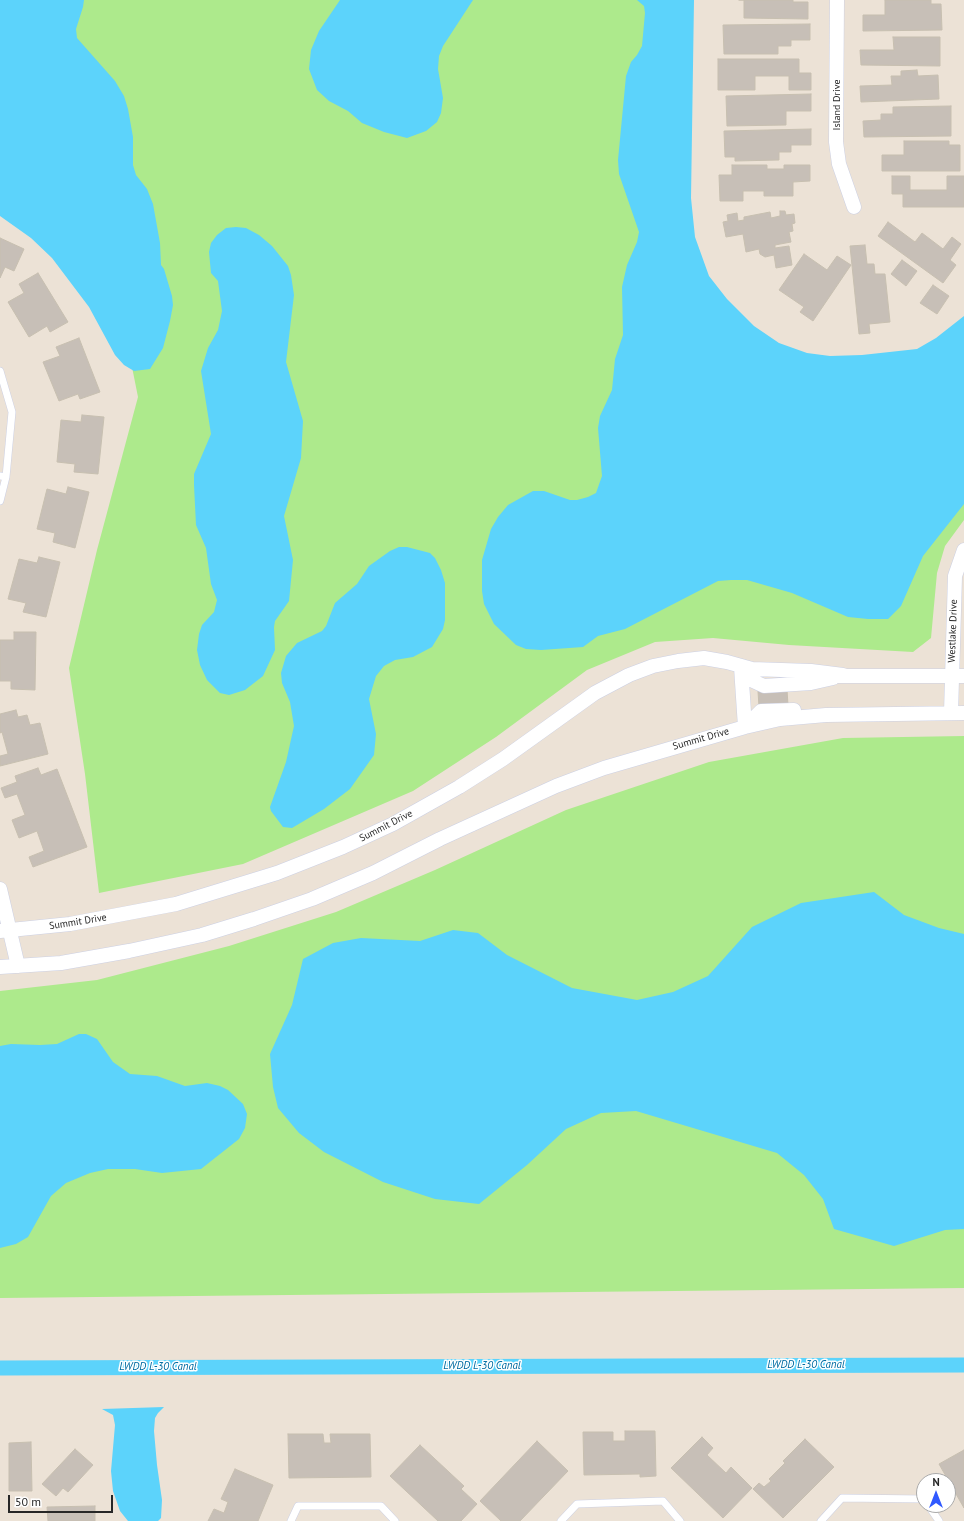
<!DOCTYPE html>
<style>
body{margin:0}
#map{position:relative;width:964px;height:1521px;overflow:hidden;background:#ece2d6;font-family:"PT Sans",sans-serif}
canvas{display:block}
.north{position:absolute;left:916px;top:1473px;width:40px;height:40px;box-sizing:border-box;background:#fff;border:1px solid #a9a9a9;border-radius:50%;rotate:0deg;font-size:11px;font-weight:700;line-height:16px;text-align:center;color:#272727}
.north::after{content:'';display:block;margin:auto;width:14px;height:18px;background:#3059ff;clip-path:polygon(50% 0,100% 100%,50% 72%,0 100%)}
.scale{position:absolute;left:8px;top:1495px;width:105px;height:18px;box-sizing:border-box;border:2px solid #272727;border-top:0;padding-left:5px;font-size:12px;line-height:14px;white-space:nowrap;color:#272727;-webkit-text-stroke:3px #fff;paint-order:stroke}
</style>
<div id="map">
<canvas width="964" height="1521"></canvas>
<div class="north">N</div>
<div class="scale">50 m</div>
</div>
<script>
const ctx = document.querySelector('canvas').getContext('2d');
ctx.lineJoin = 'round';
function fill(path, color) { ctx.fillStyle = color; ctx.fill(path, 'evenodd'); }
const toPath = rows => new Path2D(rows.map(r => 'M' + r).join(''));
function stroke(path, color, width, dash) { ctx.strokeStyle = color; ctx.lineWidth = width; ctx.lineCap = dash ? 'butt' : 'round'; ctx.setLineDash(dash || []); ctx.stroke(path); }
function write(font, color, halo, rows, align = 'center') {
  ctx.font = font + ' "PT Sans",sans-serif'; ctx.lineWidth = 3; ctx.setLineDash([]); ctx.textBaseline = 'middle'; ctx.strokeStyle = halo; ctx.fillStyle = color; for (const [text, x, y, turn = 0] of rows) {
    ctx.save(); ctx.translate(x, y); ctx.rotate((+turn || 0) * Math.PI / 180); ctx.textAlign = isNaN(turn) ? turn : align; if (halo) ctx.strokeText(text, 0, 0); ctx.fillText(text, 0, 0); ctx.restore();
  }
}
fill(toPath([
 [0,0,679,0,676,341,964,387,964,520,945,546,937,573,931,638,913,652,789,645,713,638,655,642,587,670,496,737,413,791,243,864,99,893,85,774,69,668,97,550,138,397,75,82],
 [964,736,964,1288,0,1298,0,991,97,980,229,946,336,912,435,870,566,810,709,762,843,738]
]), '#adea8c');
fill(toPath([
 [0,0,84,0,83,7,76,29,77,38,115,81,124,96,128,109,133,137,133,165,136,175,147,189,153,204,160,243,161,265,164,269,172,296,173,305,170,321,163,348,150,369,134,371,124,365,115,355,89,307,52,258,31,238,0,216],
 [340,0,473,0,443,46,439,56,438,69,443,98,441,113,437,122,426,131,407,138,384,132,362,123,348,111,329,101,317,90,309,69,311,50,319,31],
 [637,0,694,0,691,198,695,237,709,276,727,299,754,326,779,343,807,353,830,356,862,355,917,349,936,338,964,316,964,504,923,556,901,606,888,619,868,619,848,617,792,593,747,580,731,580,718,581,625,629,598,636,583,647,541,650,526,649,516,645,494,624,484,604,482,591,482,560,491,529,498,517,508,505,533,491,544,491,570,500,577,500,588,497,596,493,602,476,598,428,600,416,612,390,615,359,623,335,622,287,627,265,637,242,639,232,619,174,618,160,626,76,631,62,637,55,642,46,645,13,644,6],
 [236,227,246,228,259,235,272,246,288,266,291,275,294,295,286,362,303,421,301,458,284,516,293,560,289,601,275,621,274,627,275,650,263,676,245,690,229,695,220,693,207,680,200,665,197,650,199,634,202,625,214,612,217,600,211,584,206,548,196,525,194,485,194,474,211,434,201,371,208,348,218,330,222,311,218,281,211,273,209,252,211,243,217,235,226,228],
 [399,547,407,547,430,553,435,558,441,570,445,583,445,620,443,629,432,647,413,657,395,660,384,666,376,676,369,699,376,734,374,755,350,789,324,809,292,828,283,827,271,811,270,807,286,762,294,726,290,702,282,683,281,673,286,656,297,643,322,631,326,626,335,603,357,584,369,566,390,551],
 [874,892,904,915,939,928,964,934,964,1229,945,1230,894,1246,834,1229,823,1199,804,1175,777,1153,636,1111,601,1113,566,1129,527,1165,479,1204,435,1199,383,1182,324,1152,299,1133,278,1108,273,1087,270,1054,292,1005,303,959,333,943,361,938,420,941,453,930,478,933,507,955,572,988,637,1000,673,992,708,976,752,927,801,903],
 [79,1034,86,1034,97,1039,113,1062,130,1074,157,1076,185,1086,207,1083,220,1086,228,1090,243,1104,247,1114,245,1128,239,1139,201,1169,162,1173,135,1169,108,1169,90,1173,66,1183,51,1196,28,1237,16,1244,0,1248,0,1046,11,1044,40,1045,57,1044],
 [164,1407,158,1413,155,1418,154,1431,157,1465,162,1500,161,1518,158,1521,128,1521,120,1511,113,1491,111,1471,115,1425,113,1415,102,1409]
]), '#5cd3fb');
stroke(toPath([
 [0,1368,964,1365]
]), '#5cd3fb', 15);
const building = toPath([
 [739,0,793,0,793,2,808,2,808,19,744,18,744,0,739,0],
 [885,0,931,0,931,4,941,4,942,30,863,31,863,15,885,15,885,0],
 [810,24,810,40,791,40,791,46,778,46,778,54,724,54,723,25,810,24],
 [893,37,940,37,940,66,861,65,860,50,894,50,893,37],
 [718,59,799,59,799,73,811,73,811,90,789,90,789,76,755,76,755,90,718,90,718,59],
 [917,70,918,76,938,75,939,99,861,102,860,86,892,85,891,76,901,76,901,71,917,70],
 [811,94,811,111,786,111,786,125,727,126,726,96,811,94],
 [951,106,951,136,864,137,863,121,881,120,881,114,893,114,893,107,951,106],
 [811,129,811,145,791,145,791,152,779,152,779,160,735,161,735,157,725,157,724,131,811,129],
 [904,141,949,141,949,145,960,145,960,171,882,171,882,155,904,155,904,141],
 [732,165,767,165,767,169,784,169,784,165,810,165,810,181,793,182,793,196,764,196,764,191,743,191,743,201,720,201,719,175,732,175,732,165],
 [892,176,910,176,910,190,947,190,947,176,964,176,964,207,903,207,903,194,892,194,892,176],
 [780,211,785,211,786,215,794,214,795,223,792,224,793,231,789,232,791,242,775,245,775,248,789,246,792,265,776,268,774,255,765,257,760,254,759,249,746,252,743,234,726,237,723,222,728,221,727,215,737,213,738,221,744,220,744,217,770,212,771,218,780,216,780,211],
 [888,222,915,242,922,233,943,249,952,237,961,244,950,260,956,265,943,283,878,236,888,222],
 [0,238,24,249,14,271,5,267,0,278,0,238],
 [865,245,867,264,874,264,875,274,885,274,890,322,869,324,870,333,859,334,850,246,865,245],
 [804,254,827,270,837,256,851,265,813,321,800,312,804,307,779,290,804,254],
 [902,260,917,271,906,286,891,274,902,260],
 [38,273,68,322,50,332,47,326,29,337,8,302,24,293,19,284,38,273],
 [933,285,949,296,937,314,920,303,933,285],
 [79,338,100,392,80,399,78,394,59,401,43,362,60,356,56,347,79,338],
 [82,415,104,417,98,474,74,472,75,464,57,462,61,420,81,422,82,415],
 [68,487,89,492,75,548,53,542,55,533,37,529,47,489,66,494,68,487],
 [39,557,60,562,46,617,23,612,26,603,8,599,19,559,37,563,39,557],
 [14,632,36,632,35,690,11,689,11,681,0,681,0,640,14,640,14,632],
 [787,690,788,705,759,707,758,691,787,690],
 [16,710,18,717,27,715,30,725,40,723,48,754,0,766,0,756,8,754,2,732,0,733,0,714,16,710],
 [38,768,41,775,57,769,87,847,33,867,29,857,44,851,37,831,19,838,12,820,25,815,17,794,5,798,1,788,17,782,15,776,38,768],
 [625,1431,655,1431,656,1476,640,1477,640,1474,584,1475,583,1432,613,1432,613,1441,625,1441,625,1431],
 [288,1434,323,1434,324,1443,331,1443,330,1434,370,1434,371,1477,289,1478,288,1434],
 [702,1437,713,1448,707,1455,726,1473,731,1467,752,1488,723,1518,671,1468,702,1437],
 [805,1439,834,1467,783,1518,753,1489,759,1483,764,1487,771,1481,769,1479,785,1463,783,1461,805,1439],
 [537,1441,568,1471,520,1521,501,1521,480,1501,537,1441],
 [31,1442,32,1491,9,1491,9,1443,31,1442],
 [420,1445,464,1486,461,1489,477,1504,461,1521,438,1521,390,1476,420,1445],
 [75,1449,93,1465,68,1492,63,1488,56,1496,42,1484,75,1449],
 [964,1450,964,1508,939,1464,964,1450],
 [235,1469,273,1485,258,1521,208,1521,214,1509,224,1513,228,1502,221,1499,235,1469],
 [95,1506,95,1521,48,1521,47,1507,95,1506]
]);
fill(building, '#c7bfb7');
stroke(building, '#c7bfb0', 1);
const lane = toPath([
 [0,371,12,412,6,477],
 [0,476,6,477,0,501],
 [928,1505,939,1521],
 [291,1521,298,1506,381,1506,395,1521],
 [561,1521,577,1504,663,1501,680,1521],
 [821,1521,842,1498,924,1499]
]);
const street = toPath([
 [837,0,836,142,839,164,854,207],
 [741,666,751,680,764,686,811,683,833,678],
 [741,667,745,727],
 [834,676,964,676],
 [951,713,955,576,964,550],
 [745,727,761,711,794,710],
 [0,889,18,966],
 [0,931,70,924,176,904,277,873,343,847,393,824,459,787,503,759,595,693,629,675,653,666,678,661,704,658,727,662,752,669,811,671,843,675],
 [0,967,61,963,129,951,202,935,254,919,312,899,373,873,440,839,556,786,604,768,745,727,780,719,826,715,964,713]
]);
stroke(lane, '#ccd0e3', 8);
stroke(street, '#ccd0e3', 15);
stroke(lane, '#fff', 7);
stroke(street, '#fff', 14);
write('10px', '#272727', '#fff', [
 ["Island Drive",837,105,-90],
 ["Westlake Drive",953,631,-88],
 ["Summit Drive",701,739,-16],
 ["Summit Drive",386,826,-27],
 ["Summit Drive",78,922,-9]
]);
write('italic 11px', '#006ca2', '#fff', [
 ["LWDD L-30 Canal",806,1365],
 ["LWDD L-30 Canal",482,1366],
 ["LWDD L-30 Canal",158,1367]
]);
</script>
